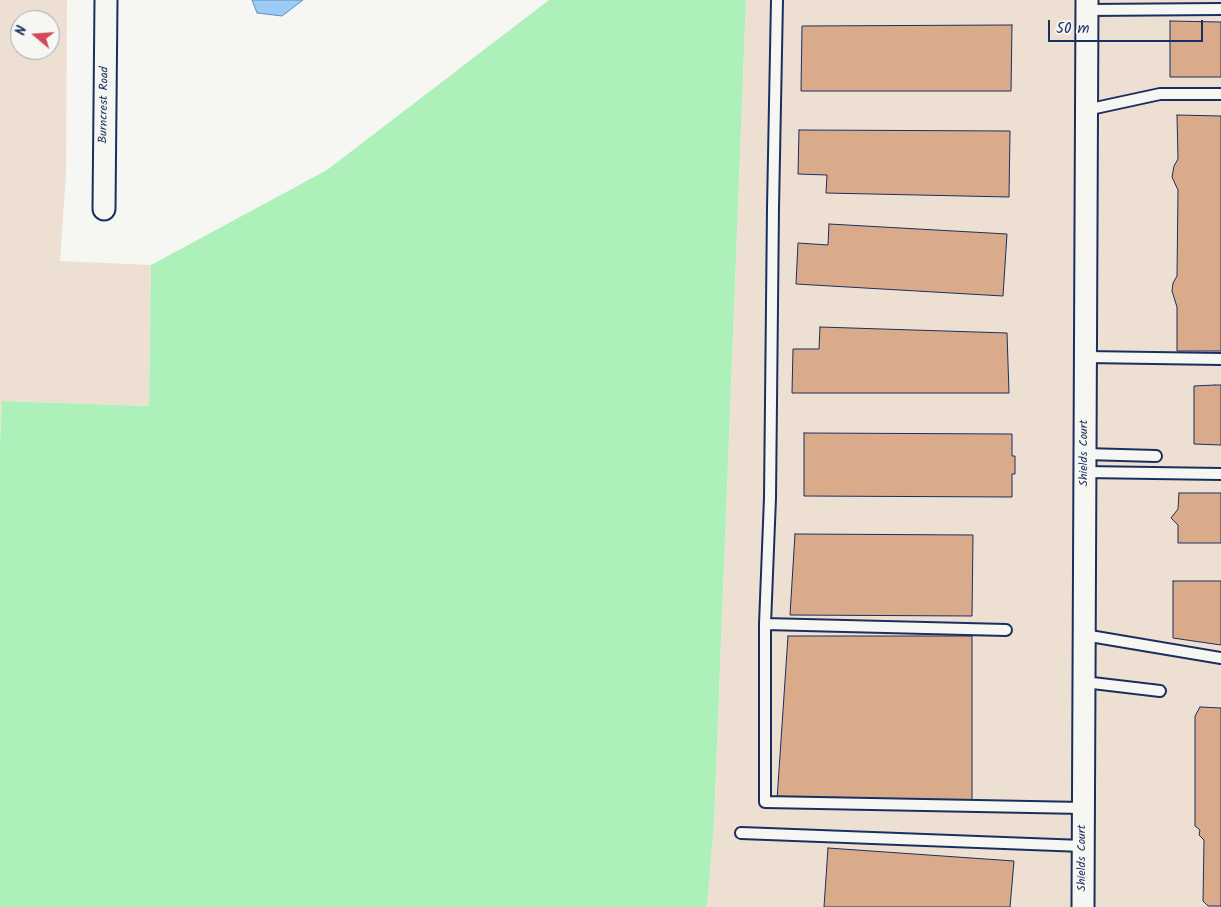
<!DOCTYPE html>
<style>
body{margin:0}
#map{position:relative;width:1221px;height:907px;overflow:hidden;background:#f6f6f2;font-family:Kalam,sans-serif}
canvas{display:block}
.north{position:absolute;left:10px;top:10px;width:50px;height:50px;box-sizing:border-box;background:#f6f6f2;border:1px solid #9ea6b7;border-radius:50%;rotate:288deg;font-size:14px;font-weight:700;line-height:20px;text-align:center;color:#1b2f5e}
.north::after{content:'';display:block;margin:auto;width:18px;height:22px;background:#d1495b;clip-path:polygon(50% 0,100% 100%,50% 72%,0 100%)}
.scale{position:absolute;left:1048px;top:20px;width:155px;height:22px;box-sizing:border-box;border:2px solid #1b2f5e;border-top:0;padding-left:6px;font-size:15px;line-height:18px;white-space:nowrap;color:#1b2f5e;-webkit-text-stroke:4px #f6f6f2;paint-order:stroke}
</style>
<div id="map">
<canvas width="1221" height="907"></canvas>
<div class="north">N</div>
<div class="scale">50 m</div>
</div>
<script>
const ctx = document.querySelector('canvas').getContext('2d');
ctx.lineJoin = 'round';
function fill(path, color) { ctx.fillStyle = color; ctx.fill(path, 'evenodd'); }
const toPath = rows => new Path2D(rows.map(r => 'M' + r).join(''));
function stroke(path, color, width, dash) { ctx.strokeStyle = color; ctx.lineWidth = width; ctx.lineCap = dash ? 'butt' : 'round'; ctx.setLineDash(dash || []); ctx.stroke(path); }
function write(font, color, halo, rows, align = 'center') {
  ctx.font = font + ' Kalam,sans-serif'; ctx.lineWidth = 5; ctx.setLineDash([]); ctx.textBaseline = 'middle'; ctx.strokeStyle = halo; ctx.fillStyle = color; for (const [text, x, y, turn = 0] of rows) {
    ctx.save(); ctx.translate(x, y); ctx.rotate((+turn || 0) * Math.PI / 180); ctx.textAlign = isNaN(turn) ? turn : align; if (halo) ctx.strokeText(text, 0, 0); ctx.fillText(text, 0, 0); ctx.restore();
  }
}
fill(toPath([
 [0,0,67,0,66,174,60,261,151,265,149,406,2,401,0,442],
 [20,20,50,20,50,50,20,50],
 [746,0,1221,0,1221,907,707,907,714,823]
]), '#ede0d3');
fill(toPath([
 [549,0,746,0,714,823,707,907,0,907,0,442,2,401,149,406,151,265,327,170]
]), '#aef0b9');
const water = toPath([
 [252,0,303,0,282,16,257,13,252,0]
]);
fill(water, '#9bcbf7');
stroke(water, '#688dba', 1);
const building = toPath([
 [1170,21,1221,22,1221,77,1170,77,1170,21],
 [1012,25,1011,91,801,91,802,26,1012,25],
 [1177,115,1221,116,1221,351,1177,351,1177,307,1172,291,1173,283,1177,276,1178,190,1172,177,1174,166,1178,159,1177,115],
 [799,130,1010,131,1009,197,826,193,827,175,798,174,799,130],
 [829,224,1007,234,1003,296,796,284,798,243,828,245,829,224],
 [820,327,1007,333,1009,393,792,393,793,349,819,349,820,327],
 [1215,385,1221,385,1221,445,1194,444,1194,386,1215,385],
 [804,433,1012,434,1012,456,1015,456,1015,474,1012,474,1012,497,804,496,804,433],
 [1179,493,1221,493,1221,543,1178,543,1178,525,1171,518,1178,509,1179,493],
 [795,534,973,535,972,616,790,615,795,534],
 [1173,581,1221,581,1221,645,1173,638,1173,581],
 [788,636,972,636,972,801,777,800,788,636],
 [1200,707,1221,708,1221,906,1208,906,1203,901,1204,840,1199,835,1200,830,1195,826,1195,716,1200,707],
 [828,848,1014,861,1010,907,824,907,828,848]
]);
fill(building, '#d9ab8b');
stroke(building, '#1b2f5e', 1);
const service = toPath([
 [777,0,773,208,770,498,765,624,765,802,1083,808],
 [1087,10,1221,9],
 [1086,110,1160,94,1221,94],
 [1086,357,1221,359],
 [1085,454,1156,456],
 [1085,472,1221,474],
 [765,624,1006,630],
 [1084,635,1221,658],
 [1084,682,1160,691],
 [741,833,1083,846]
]);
const minor = toPath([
 [104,209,106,0],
 [1083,907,1087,0]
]);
stroke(service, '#1b2f5e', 14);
stroke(minor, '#1b2f5e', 25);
stroke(service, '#f6f6f2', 10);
stroke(minor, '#f6f6f2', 21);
write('12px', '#1b2f5e', '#f6f6f2', [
 ["Burncrest Road",105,105,-89],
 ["Shields Court",1085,453,-90],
 ["Shields Court",1083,858,-90]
]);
</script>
